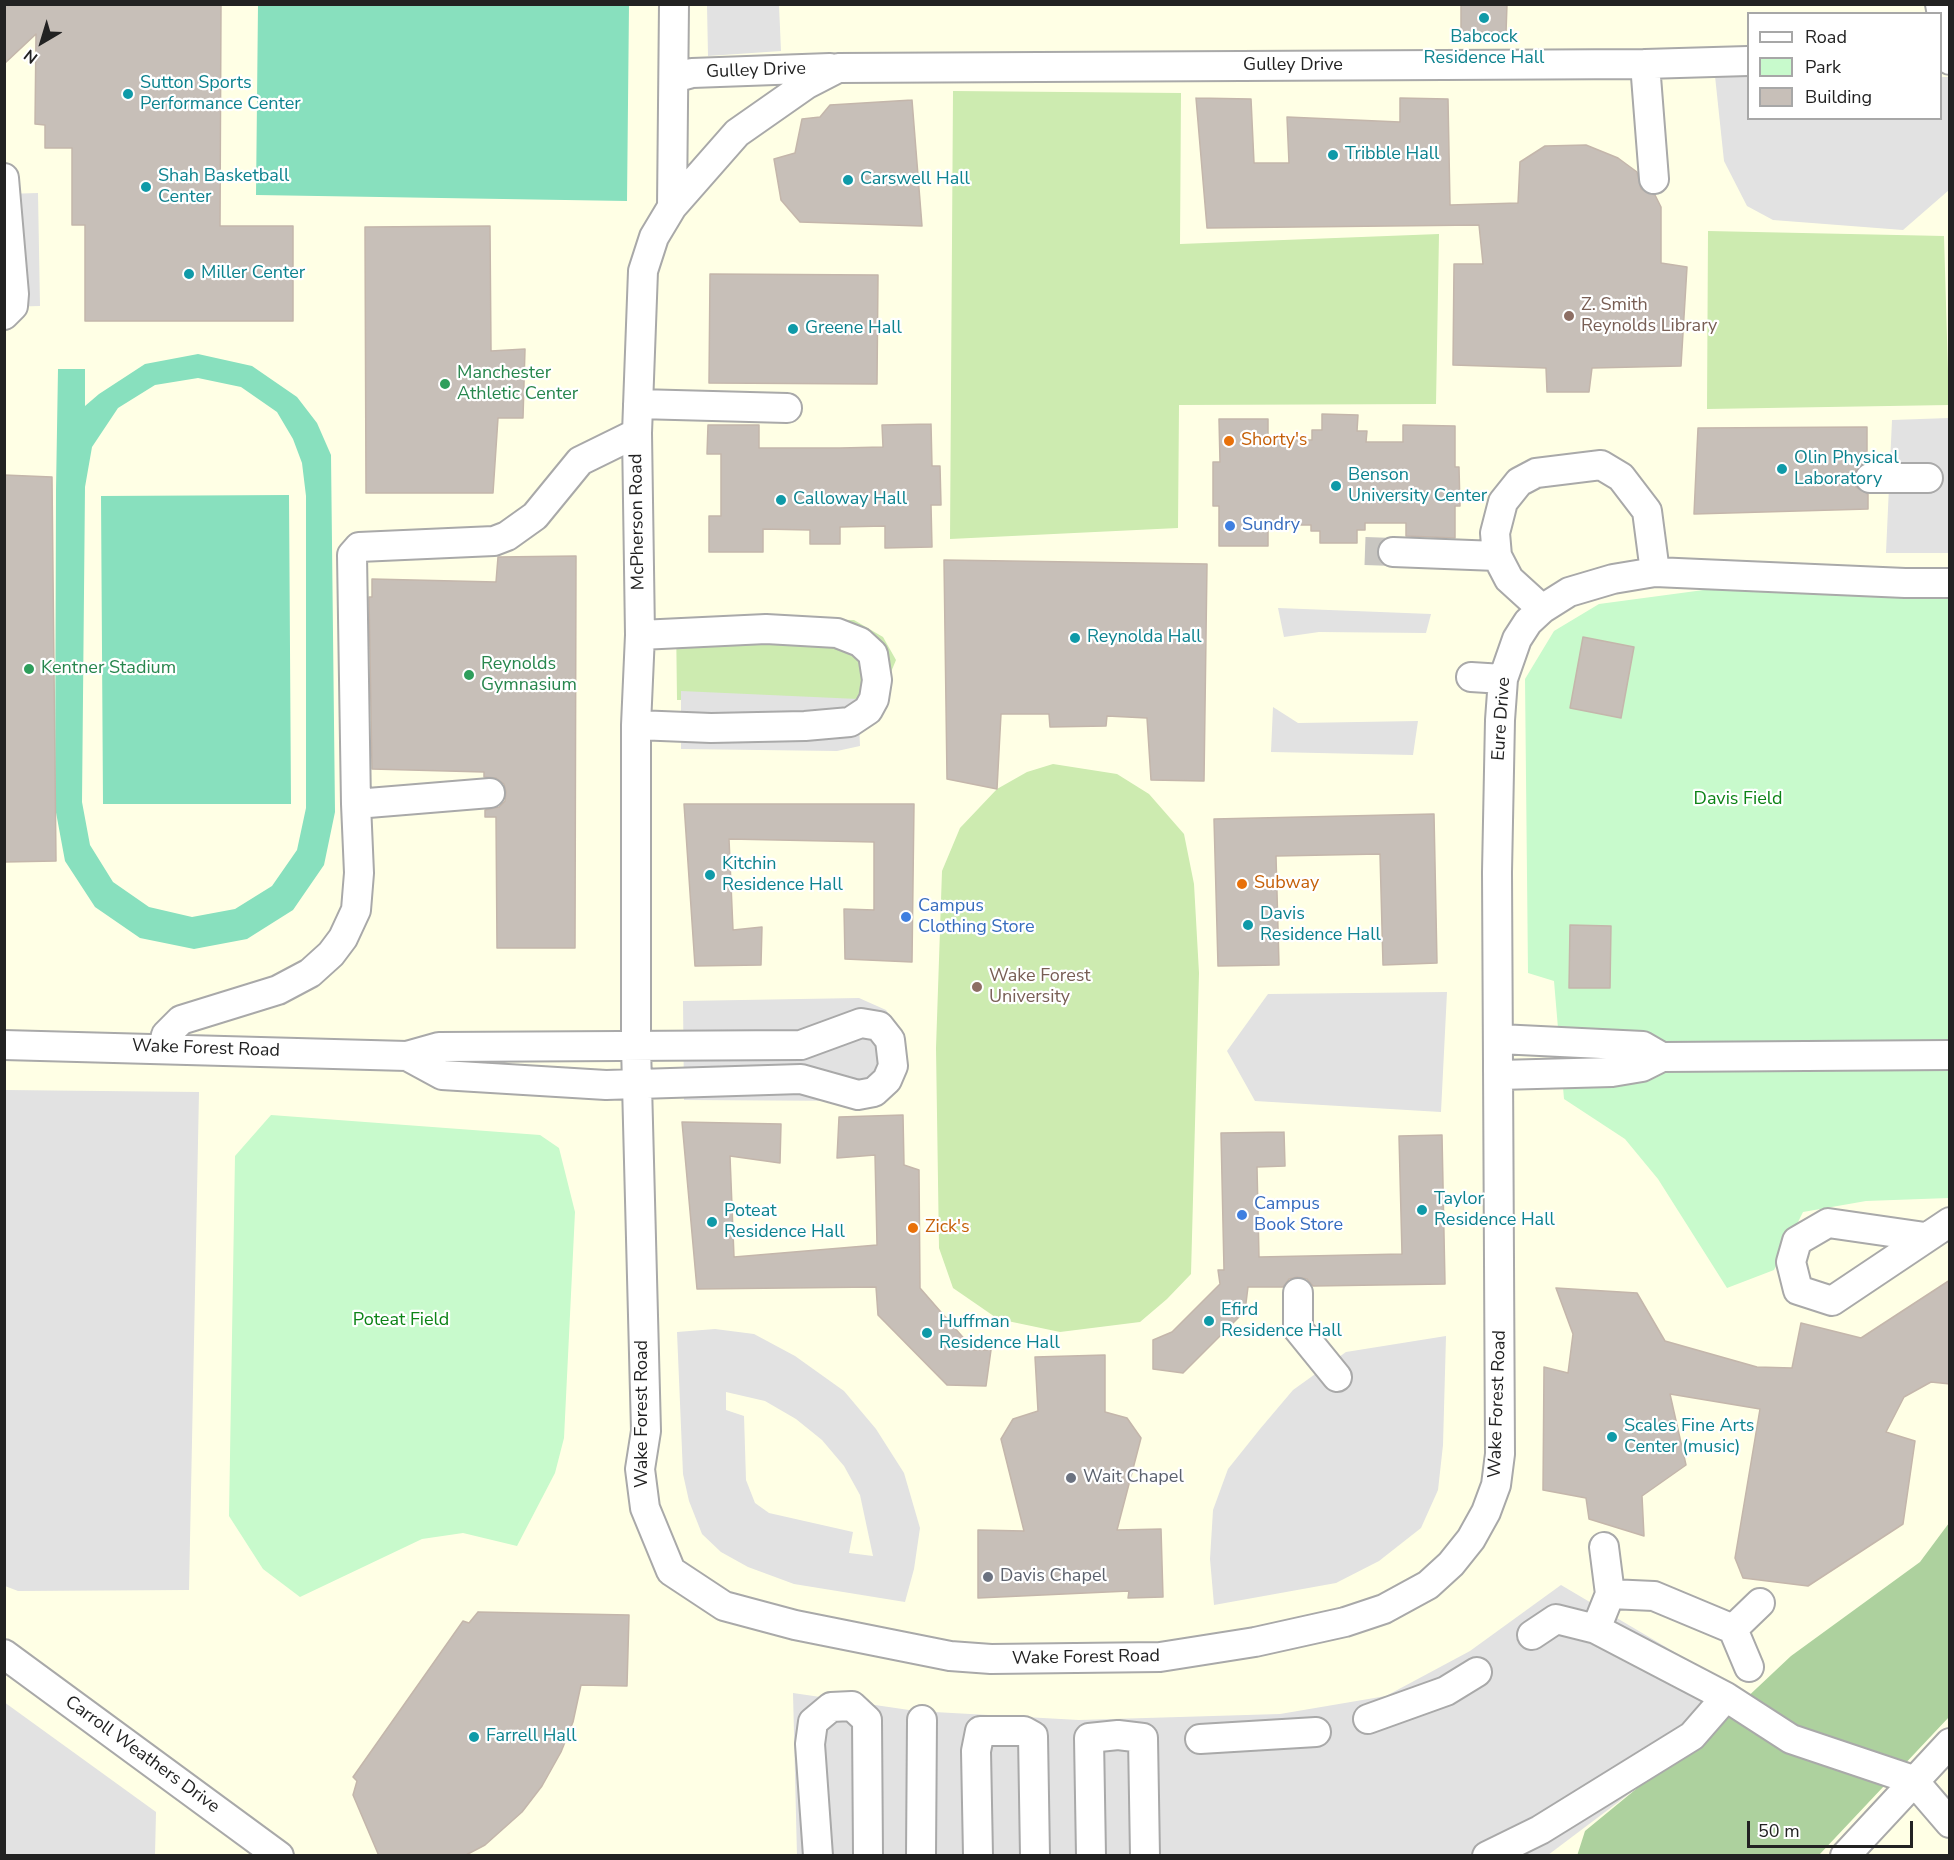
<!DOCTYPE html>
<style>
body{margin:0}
#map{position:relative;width:1954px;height:1860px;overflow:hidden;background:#f2efe9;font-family:"Nunito Sans",sans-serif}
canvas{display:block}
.frame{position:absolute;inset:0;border:6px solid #222;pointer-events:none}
.legend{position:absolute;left:1747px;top:12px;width:195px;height:108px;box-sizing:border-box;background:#fff;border:2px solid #a7a7a7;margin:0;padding:8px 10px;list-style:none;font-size:18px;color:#222}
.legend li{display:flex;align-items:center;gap:12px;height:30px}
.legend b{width:30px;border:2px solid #a7a7a7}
.north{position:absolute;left:12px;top:12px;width:60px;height:60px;-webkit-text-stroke:4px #fff;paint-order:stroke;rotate:218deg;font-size:16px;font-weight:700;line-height:24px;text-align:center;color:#222}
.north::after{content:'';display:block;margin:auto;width:21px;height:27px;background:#222;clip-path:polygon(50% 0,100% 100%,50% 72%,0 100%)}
.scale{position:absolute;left:1747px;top:1821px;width:166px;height:27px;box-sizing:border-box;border:3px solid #222;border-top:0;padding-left:8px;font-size:18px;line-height:21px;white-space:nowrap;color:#222;-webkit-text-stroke:4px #fff;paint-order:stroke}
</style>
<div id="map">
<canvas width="1954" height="1860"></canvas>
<div class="frame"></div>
<ul class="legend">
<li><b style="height:8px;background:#fff"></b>Road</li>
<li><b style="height:16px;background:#c8facc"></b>Park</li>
<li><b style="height:16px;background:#c7bfb8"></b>Building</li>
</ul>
<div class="north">N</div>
<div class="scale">50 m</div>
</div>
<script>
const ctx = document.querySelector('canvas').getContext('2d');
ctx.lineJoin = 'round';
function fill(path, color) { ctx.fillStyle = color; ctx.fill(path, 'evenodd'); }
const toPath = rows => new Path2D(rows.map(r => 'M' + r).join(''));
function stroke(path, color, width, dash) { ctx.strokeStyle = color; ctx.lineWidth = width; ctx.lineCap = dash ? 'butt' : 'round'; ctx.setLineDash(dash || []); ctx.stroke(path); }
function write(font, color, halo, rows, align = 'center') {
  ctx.font = font + ' "Nunito Sans",sans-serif'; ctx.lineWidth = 4.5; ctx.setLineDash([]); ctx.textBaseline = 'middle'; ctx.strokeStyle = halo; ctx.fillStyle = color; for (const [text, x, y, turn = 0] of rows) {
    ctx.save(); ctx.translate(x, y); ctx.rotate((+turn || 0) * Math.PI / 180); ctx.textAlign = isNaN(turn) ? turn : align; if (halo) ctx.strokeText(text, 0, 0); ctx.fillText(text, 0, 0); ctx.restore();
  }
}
fill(toPath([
 [5,5,1949,5,1949,1855,5,1855],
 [1748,14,1940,14,1940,118,1748,118]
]), '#ffffe5');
fill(toPath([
 [953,91,1181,93,1180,244,1439,234,1436,404,1179,405,1178,528,950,539],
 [1708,231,1944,236,1949,405,1707,409],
 [676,618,854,620,883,637,896,660,886,684,866,701,783,699,677,700],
 [1053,764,1117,774,1149,794,1184,834,1194,884,1199,973,1191,1274,1167,1299,1140,1322,1060,1332,998,1319,953,1288,939,1248,936,1048,942,871,960,828,997,789,1027,772]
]), '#cdebb0');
fill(toPath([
 [1949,1523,1949,1717,1819,1855,1577,1856,1585,1831,1641,1785,1690,1751,1791,1656,1920,1562]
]), '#add19e');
fill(toPath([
 [1741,585,1949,587,1949,1198,1866,1201,1803,1212,1774,1270,1727,1288,1658,1179,1625,1139,1564,1099,1554,981,1528,973,1525,679,1554,631,1599,604],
 [271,1115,540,1135,559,1148,575,1212,564,1438,555,1473,517,1546,463,1533,422,1539,300,1597,263,1569,229,1516,235,1156]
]), '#c8facc');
fill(toPath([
 [258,5,629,5,627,201,256,195],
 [198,354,252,366,297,397,317,423,331,455,335,812,324,865,293,910,247,939,194,949,140,938,95,907,65,861,55,807,56,490,58,369,85,369,85,406,99,394,145,364],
 [198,378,241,387,277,412,293,439,302,463,306,496,306,808,297,850,272,886,235,909,192,917,149,907,113,882,90,845,82,802,85,487,92,447,118,408,155,385],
 [289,495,291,804,103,804,101,496]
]), '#88e0be');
fill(toPath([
 [707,5,779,5,781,51,708,56],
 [1715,76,1748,76,1748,118,1940,118,1941,77,1949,77,1949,190,1903,230,1773,220,1747,206,1724,161],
 [38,193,40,306,5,307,5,194],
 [1949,418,1949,553,1886,553,1892,420],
 [1278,608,1431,614,1426,633,1319,632,1284,637],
 [681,691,858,699,860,746,837,751,681,749],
 [1273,707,1298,723,1418,721,1413,755,1271,752],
 [1447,992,1441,1112,1255,1101,1227,1051,1268,994],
 [859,998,886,1010,900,1033,857,1101,684,1100,683,1001],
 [5,1090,199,1092,189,1590,18,1591,5,1586],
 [715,1329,754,1334,795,1356,844,1391,876,1429,904,1473,920,1528,914,1569,905,1602,794,1584,748,1567,721,1552,702,1534,689,1501,683,1474,677,1332],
 [726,1392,765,1401,796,1419,822,1440,844,1466,860,1495,873,1556,849,1553,853,1532,769,1513,755,1503,746,1480,744,1416,726,1410],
 [1446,1336,1443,1445,1438,1490,1421,1528,1379,1561,1336,1583,1214,1605,1210,1559,1213,1510,1228,1469,1260,1429,1293,1390,1346,1352],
 [1561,1585,1747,1695,1712,1736,1641,1785,1548,1855,797,1856,793,1693,916,1711,1079,1720,1280,1714,1386,1696,1470,1651],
 [4,1702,156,1812,155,1855,5,1855]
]), '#e2e2e2');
const building = toPath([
 [4,4,221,4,220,226,293,226,293,321,85,321,85,225,72,225,72,148,45,148,45,125,35,124,36,34,4,64,4,4],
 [1461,4,1507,4,1506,33,1461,32,1461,4],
 [1196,98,1251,99,1254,163,1289,163,1287,117,1400,122,1400,98,1448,99,1450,205,1518,203,1520,162,1545,146,1586,145,1618,158,1637,172,1641,189,1655,195,1661,207,1661,263,1687,267,1681,366,1592,368,1589,392,1547,392,1546,368,1453,365,1454,264,1483,264,1479,225,1207,228,1196,98],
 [912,100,922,226,800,222,781,200,774,159,795,153,802,119,820,117,830,105,912,100],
 [490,226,491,351,525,349,523,418,498,418,493,493,366,493,365,227,490,226],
 [710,274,878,275,877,384,709,383,710,274],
 [1322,414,1358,415,1357,431,1367,431,1366,442,1403,442,1403,425,1455,426,1455,467,1459,467,1460,506,1455,506,1455,538,1406,536,1406,523,1365,523,1365,530,1357,530,1357,543,1320,543,1320,531,1311,531,1311,525,1268,525,1268,546,1219,546,1219,506,1213,506,1213,462,1220,462,1219,419,1268,419,1268,440,1312,440,1312,430,1322,430,1322,414],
 [931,424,932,466,940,466,941,505,931,505,932,547,885,548,885,526,840,527,840,544,810,544,810,530,763,529,763,552,709,552,709,516,721,516,721,454,707,454,708,425,759,425,759,448,840,448,883,447,882,425,931,424],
 [1867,427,1867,462,1856,469,1854,479,1856,487,1868,494,1868,509,1694,514,1698,428,1867,427],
 [4,475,52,477,56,861,4,862,4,475],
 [576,556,575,948,497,948,496,817,485,817,485,810,499,807,505,801,506,792,504,784,496,778,484,777,484,772,372,769,369,597,372,597,372,579,496,582,498,557,576,556],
 [944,560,1207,564,1204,781,1151,780,1147,718,1107,716,1106,726,1050,727,1049,714,1001,714,997,789,947,779,944,560],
 [1583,637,1634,647,1621,718,1570,708,1583,637],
 [684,804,914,804,912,962,845,959,844,909,874,910,874,842,729,839,733,930,762,927,761,965,695,966,684,804],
 [1434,814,1437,963,1383,965,1380,854,1276,856,1279,965,1218,966,1214,819,1434,814],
 [1570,925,1611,926,1610,988,1569,988,1570,925],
 [903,1115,904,1165,919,1170,920,1288,974,1350,991,1350,986,1386,947,1385,878,1315,876,1287,697,1289,682,1122,781,1124,780,1163,730,1156,734,1257,877,1245,875,1155,837,1158,839,1117,903,1115],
 [1284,1132,1285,1166,1257,1167,1259,1257,1402,1254,1399,1136,1442,1135,1445,1284,1313,1286,1307,1279,1297,1277,1289,1279,1283,1287,1248,1287,1245,1311,1183,1373,1153,1369,1153,1340,1172,1332,1220,1284,1218,1270,1224,1270,1221,1133,1284,1132],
 [1950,1280,1950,1384,1931,1382,1904,1397,1886,1432,1915,1441,1903,1524,1808,1586,1743,1578,1735,1558,1760,1409,1670,1394,1686,1465,1642,1496,1644,1536,1589,1519,1586,1498,1543,1490,1544,1367,1568,1373,1573,1334,1556,1288,1637,1293,1665,1341,1757,1367,1792,1368,1801,1323,1861,1338,1950,1280],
 [1105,1355,1105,1412,1127,1418,1141,1438,1117,1530,1161,1529,1163,1597,1128,1598,1129,1591,978,1598,978,1530,1024,1531,1001,1439,1013,1419,1038,1411,1035,1357,1105,1355],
 [478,1612,629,1615,627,1686,581,1685,573,1722,561,1752,542,1786,522,1812,485,1845,464,1856,379,1856,353,1795,357,1781,353,1777,463,1621,469,1623,478,1612]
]);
fill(building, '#c7bfb8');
stroke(building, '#c4b6ab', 1.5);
stroke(toPath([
 [1365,551,1393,552]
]), '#c8c6c1', 28, [28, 14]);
const minor = toPath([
 [1940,4,1950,60],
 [1748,61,1645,64,838,68,807,84,737,133,672,207,654,237,643,271,637,433,640,635,636,725,636,1046,646,1431,640,1469,645,1508,671,1571,724,1606,795,1625,950,1656,991,1659,1160,1657,1255,1642,1345,1622,1384,1609,1428,1585,1451,1564,1471,1539,1486,1512,1496,1485,1500,1454,1497,872,1500,720,1503,679,1517,639,1528,622,1542,609,1569,592,1613,579,1655,572,1905,583,1950,583],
 [1645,64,1654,179],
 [674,78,692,73,830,68],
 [4,178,14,294,13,306,4,315],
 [672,207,674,4],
 [638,404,787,408],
 [1870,478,1928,478],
 [1393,552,1497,556],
 [1542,609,1509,579,1497,556,1495,533,1503,502,1519,482,1536,473,1601,465,1621,477,1647,511,1655,572],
 [1471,677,1503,679],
 [636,725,711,728,805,726,850,722,868,710,874,699,877,680,873,654,860,642,837,633,766,629,640,635],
 [490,793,356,804,352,555,359,547,494,541,507,536,535,516,580,461,637,433],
 [1499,1039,1643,1046,1662,1057],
 [4,1045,407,1056,439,1047,801,1045,861,1023,879,1026,890,1040,893,1066,887,1080,874,1092,858,1095,801,1079,606,1085,442,1075,407,1056],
 [163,1048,166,1035,181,1020,278,990,310,973,331,954,343,938,356,910,359,873,356,804],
 [1499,1075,1612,1072,1642,1067,1662,1057,1950,1055],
 [1925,1237,1828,1223,1797,1241,1791,1262,1798,1290,1832,1301,1950,1222],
 [1298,1293,1298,1329,1337,1377],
 [1604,1547,1610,1594],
 [1733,1629,1749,1667],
 [1532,1635,1556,1619,1596,1629],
 [4,1654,279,1856],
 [1726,1697,1596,1629,1610,1594,1654,1596,1733,1629,1760,1603],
 [1368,1719,1446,1691,1477,1672],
 [1200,1739,1316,1732],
 [818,1856,810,1744,813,1722,831,1707,852,1706,867,1720,868,1856],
 [921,1856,922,1720],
 [978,1856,976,1751,980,1731,1024,1731,1033,1736,1035,1856],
 [1091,1856,1089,1738,1118,1735,1143,1738,1145,1856],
 [1487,1856,1540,1830,1692,1736,1726,1697,1791,1739,1913,1780,1950,1823],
 [1845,1856,1950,1743]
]);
stroke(minor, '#a9a9a9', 32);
stroke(minor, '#fff', 28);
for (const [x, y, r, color] of [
 [1484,18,6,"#0f9aa8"],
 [128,94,6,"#0f9aa8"],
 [1333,155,6,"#0f9aa8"],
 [848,180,6,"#0f9aa8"],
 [146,187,6,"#0f9aa8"],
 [189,274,6,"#0f9aa8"],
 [1569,316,6,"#8d6e63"],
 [793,329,6,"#0f9aa8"],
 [445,384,6,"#2e9e5b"],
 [1229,441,6,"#e8710a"],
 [1782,469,6,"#0f9aa8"],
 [1336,486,6,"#0f9aa8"],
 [781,500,6,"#0f9aa8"],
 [1230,526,6,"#3f7fe0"],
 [1075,638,6,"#0f9aa8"],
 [29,669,6,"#2e9e5b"],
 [469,675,6,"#2e9e5b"],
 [710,875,6,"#0f9aa8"],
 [1242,884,6,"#e8710a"],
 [906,917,6,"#3f7fe0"],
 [1248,925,6,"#0f9aa8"],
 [977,987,6,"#8d6e63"],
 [1422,1210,6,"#0f9aa8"],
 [1242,1215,6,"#3f7fe0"],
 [712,1222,6,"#0f9aa8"],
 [913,1228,6,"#e8710a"],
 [1209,1321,6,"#0f9aa8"],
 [927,1333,6,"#0f9aa8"],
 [1612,1437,6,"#0f9aa8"],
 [1071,1478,6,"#6b7280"],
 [988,1577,6,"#6b7280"],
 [474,1737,6,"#0f9aa8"]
]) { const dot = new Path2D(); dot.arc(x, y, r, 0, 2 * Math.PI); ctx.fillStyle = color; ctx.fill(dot); stroke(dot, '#fff', 2); }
write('18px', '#0d838f', '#fff', [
 ["Babcock",1484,38,"center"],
 ["Residence Hall",1484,59,"center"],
 ["Sutton Sports",140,84],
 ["Performance Center",140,105],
 ["Tribble Hall",1345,155],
 ["Shah Basketball",158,177],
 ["Center",158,198],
 ["Carswell Hall",860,180],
 ["Miller Center",201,274],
 ["Greene Hall",805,329],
 ["Olin Physical",1794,459],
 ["Laboratory",1794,480],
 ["Benson",1348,476],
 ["University Center",1348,497],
 ["Calloway Hall",793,500],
 ["Reynolda Hall",1087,638],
 ["Kitchin",722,865],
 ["Residence Hall",722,886],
 ["Davis",1260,915],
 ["Residence Hall",1260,936],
 ["Taylor",1434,1200],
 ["Residence Hall",1434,1221],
 ["Poteat",724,1212],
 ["Residence Hall",724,1233],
 ["Efird",1221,1311],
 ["Residence Hall",1221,1332],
 ["Huffman",939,1323],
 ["Residence Hall",939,1344],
 ["Scales Fine Arts",1624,1427],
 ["Center (music)",1624,1448],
 ["Farrell Hall",486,1737]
], 'left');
write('18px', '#222', '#fff', [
 ["Gulley Drive",1293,66],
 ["Gulley Drive",756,71,-2],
 ["McPherson Road",638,522,-91],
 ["Eure Drive",1502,719,-86],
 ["Wake Forest Road",206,1049,2],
 ["Wake Forest Road",1498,1404,-88],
 ["Wake Forest Road",643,1414,-90],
 ["Wake Forest Road",1086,1658,-1],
 ["Carroll Weathers Drive",142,1755,36]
]);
write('18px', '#785e54', '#fff', [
 ["Z. Smith",1581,306],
 ["Reynolds Library",1581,327],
 ["Wake Forest",989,977],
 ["University",989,998]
], 'left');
write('18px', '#27864d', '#fff', [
 ["Manchester",457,374],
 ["Athletic Center",457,395],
 ["Reynolds",481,665],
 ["Gymnasium",481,686],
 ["Kentner Stadium",41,669]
], 'left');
write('18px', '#c56008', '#fff', [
 ["Shorty's",1241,441],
 ["Subway",1254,884],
 ["Zick's",925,1228]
], 'left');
write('18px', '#366cbe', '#fff', [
 ["Sundry",1242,526],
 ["Campus",918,907],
 ["Clothing Store",918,928],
 ["Campus",1254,1205],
 ["Book Store",1254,1226]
], 'left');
write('18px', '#0c8416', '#fff', [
 ["Davis Field",1738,800],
 ["Poteat Field",401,1321]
]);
write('18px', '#5b616d', '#fff', [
 ["Wait Chapel",1083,1478],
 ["Davis Chapel",1000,1577]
], 'left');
</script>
